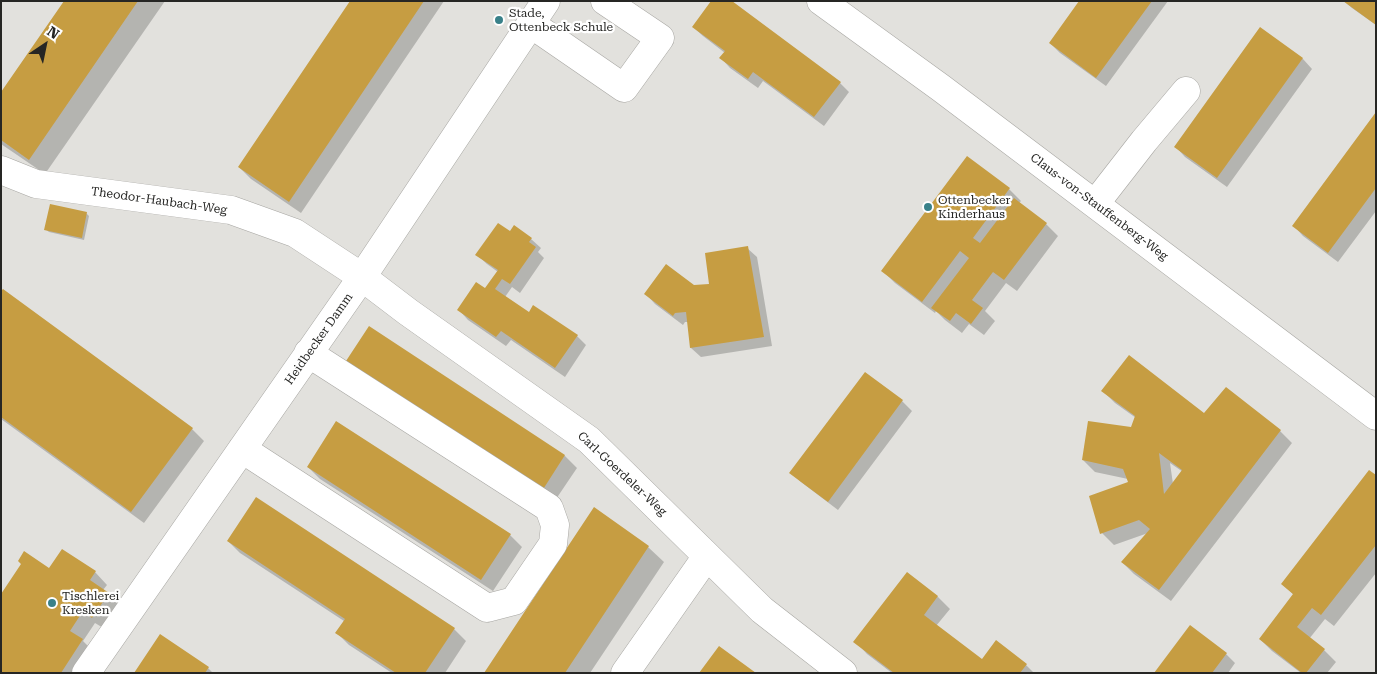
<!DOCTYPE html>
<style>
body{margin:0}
#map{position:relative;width:1377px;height:674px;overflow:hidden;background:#e2e1dd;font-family:"Roboto Serif",serif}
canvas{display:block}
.frame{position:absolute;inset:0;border:2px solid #262624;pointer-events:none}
.north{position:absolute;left:20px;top:20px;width:50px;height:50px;-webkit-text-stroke:4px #fff;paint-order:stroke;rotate:34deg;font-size:14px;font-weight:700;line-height:20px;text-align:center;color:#262624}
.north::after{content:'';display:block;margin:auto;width:18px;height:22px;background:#262624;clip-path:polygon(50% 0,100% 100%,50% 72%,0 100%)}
</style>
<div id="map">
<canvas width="1377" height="674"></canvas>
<div class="frame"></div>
<div class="north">N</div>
</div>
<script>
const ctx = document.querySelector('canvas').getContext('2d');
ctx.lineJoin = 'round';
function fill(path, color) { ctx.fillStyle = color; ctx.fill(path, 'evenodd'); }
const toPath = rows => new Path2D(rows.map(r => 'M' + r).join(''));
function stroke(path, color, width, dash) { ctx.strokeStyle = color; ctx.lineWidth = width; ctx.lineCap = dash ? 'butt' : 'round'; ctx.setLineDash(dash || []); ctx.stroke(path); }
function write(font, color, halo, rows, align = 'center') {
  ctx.font = font + ' "Roboto Serif",serif'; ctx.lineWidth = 4.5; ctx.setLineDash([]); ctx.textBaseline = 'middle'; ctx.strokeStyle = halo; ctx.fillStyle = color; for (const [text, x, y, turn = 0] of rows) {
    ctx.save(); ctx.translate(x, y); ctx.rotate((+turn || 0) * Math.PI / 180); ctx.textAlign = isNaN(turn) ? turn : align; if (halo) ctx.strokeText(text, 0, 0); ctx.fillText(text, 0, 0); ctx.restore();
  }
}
fill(toPath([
 [65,1,165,1,45,174,1,144,1,95],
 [351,1,444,1,301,213,251,179,239,167],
 [1081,1,1168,1,1106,86,1060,53,1050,43],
 [1376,1,1376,25,1352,8,1345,2],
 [693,27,840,83,849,92,824,126,763,81,758,88,730,68,721,58,725,53,703,36],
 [1260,29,1303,59,1312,69,1227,187,1185,157,1176,147],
 [1376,114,1376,211,1338,262,1303,236,1294,226],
 [1009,189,1021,201,1019,203,1046,224,1058,236,1017,291,1006,283,985,311,995,321,984,335,969,324,962,333,945,320,936,311,935,313,895,283,883,271],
 [86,213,89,216,84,240,49,232,45,229],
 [510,233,531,239,541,248,538,252,544,258,520,293,512,287,505,297,529,313,577,336,586,345,565,377,511,340,506,346,468,320,459,310,485,290,498,272,487,264,477,255],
 [747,248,757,257,772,346,701,357,691,348,688,322,685,322,683,325,655,304,646,294,694,286,711,285],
 [1,293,192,429,204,441,144,523,1,419],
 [370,328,565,456,577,468,554,502,359,373,347,361],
 [865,374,902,401,912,411,838,510,801,482,791,473],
 [1103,391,1280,431,1292,443,1171,601,1134,574,1122,562,1148,533,1114,545,1102,533,1129,483,1128,479,1095,472,1083,460,1132,428,1136,418,1115,403],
 [1170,463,1183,472,1173,484],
 [308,467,510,535,522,547,493,591,320,479],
 [1376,477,1376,573,1334,626,1325,619,1309,639,1324,650,1336,662,1327,673,1301,673,1272,651,1260,639,1294,595,1282,584],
 [228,541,454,629,466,641,445,673,392,673,349,645,337,633,344,621,240,553],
 [648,547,664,562,590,673,486,673],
 [62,550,95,572,107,585,103,590,120,606,105,629,95,623,83,641,94,652,80,673,1,673,49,570],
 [907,574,938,597,950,609,936,626,982,661,1026,665,1034,673,892,673,867,654,855,641],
 [1226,654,1235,663,1228,673,1155,673],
 [208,668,213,673,136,673]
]), '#0003');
fill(toPath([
 [64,1,138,1,29,160,1,140,1,92],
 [350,1,424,1,289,202,238,167],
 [711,1,732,1,841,82,814,117,753,72,748,79,719,58,725,51,692,27],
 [1079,1,1152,1,1096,78,1049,43],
 [1343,1,1376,1,1376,25],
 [1260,27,1303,58,1217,178,1174,147],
 [1376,112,1376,188,1328,253,1292,226],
 [967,156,1010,188,973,238,980,243,1014,198,1047,223,1004,280,993,272,972,300,983,308,971,324,956,313,950,321,931,308,969,258,960,251,922,302,881,271],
 [50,204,87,212,82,238,44,230],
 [498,223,510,231,514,225,532,238,529,242,536,247,510,284,502,279,495,289,529,312,533,305,578,335,555,368,501,331,496,337,457,310,476,282,485,288,498,270,475,255],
 [748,246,764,337,690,348,686,312,675,313,673,316,644,294,666,264,694,285,709,284,705,253],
 [3,289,193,428,131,512,1,417,1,291],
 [369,326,565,455,542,491,346,361],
 [1129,355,1204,413,1226,387,1281,430,1159,590,1121,562,1150,529,1139,520,1100,534,1089,496,1128,482,1123,469,1082,460,1088,421,1131,427,1135,416,1101,391],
 [1159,453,1182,470,1164,494],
 [865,372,903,400,828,502,789,473],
 [336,421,511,534,481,580,307,467],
 [1369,470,1376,475,1376,545,1321,615,1312,608,1297,627,1325,649,1306,673,1302,673,1259,639,1293,594,1281,584],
 [256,497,455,628,425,673,396,673,335,633,345,619,227,541],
 [594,507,649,546,565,673,484,673],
 [62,549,96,571,90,580,109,593,92,618,83,611,70,631,83,639,61,673,1,673,1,594,21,564,18,561,24,551,49,568],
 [907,572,938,596,924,615,982,659,996,640,1027,664,1020,673,894,673,853,642],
 [1190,625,1227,653,1212,673,1154,673],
 [160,634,209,667,205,673,134,673],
 [719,646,756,673,699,673]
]), '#c69d42');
const minor = toPath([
 [821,1,941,88,1376,416],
 [531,24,624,88,660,38,605,1],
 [1,170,36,184,231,210,295,233,362,277,408,312,589,440,762,610,843,673],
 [1095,204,1144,141,1186,91],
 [242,449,487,608,514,601,553,544,555,525,549,508,308,353],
 [86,673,362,277,546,1],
 [625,673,707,556]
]);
stroke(minor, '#a7a6a2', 29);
stroke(minor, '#fff', 28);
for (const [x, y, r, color] of [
 [499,20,5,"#398189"],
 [928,207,5,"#398189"],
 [52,603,5,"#398189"]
]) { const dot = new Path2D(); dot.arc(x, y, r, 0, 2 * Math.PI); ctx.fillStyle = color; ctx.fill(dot); stroke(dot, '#fff', 2); }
write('12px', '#262624', '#fff', [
 ["Stade,",509,13],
 ["Ottenbeck Schule",509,27],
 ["Ottenbecker",938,200],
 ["Kinderhaus",938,214],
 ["Tischlerei",62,596],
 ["Kresken",62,610]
], 'left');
write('12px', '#262624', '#fff', [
 ["Theodor-Haubach-Weg",159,201,8],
 ["Claus-von-Stauffenberg-Weg",1099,207,37],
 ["Heidbecker Damm",319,339,-55],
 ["Carl-Goerdeler-Weg",622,474,43]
]);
</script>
